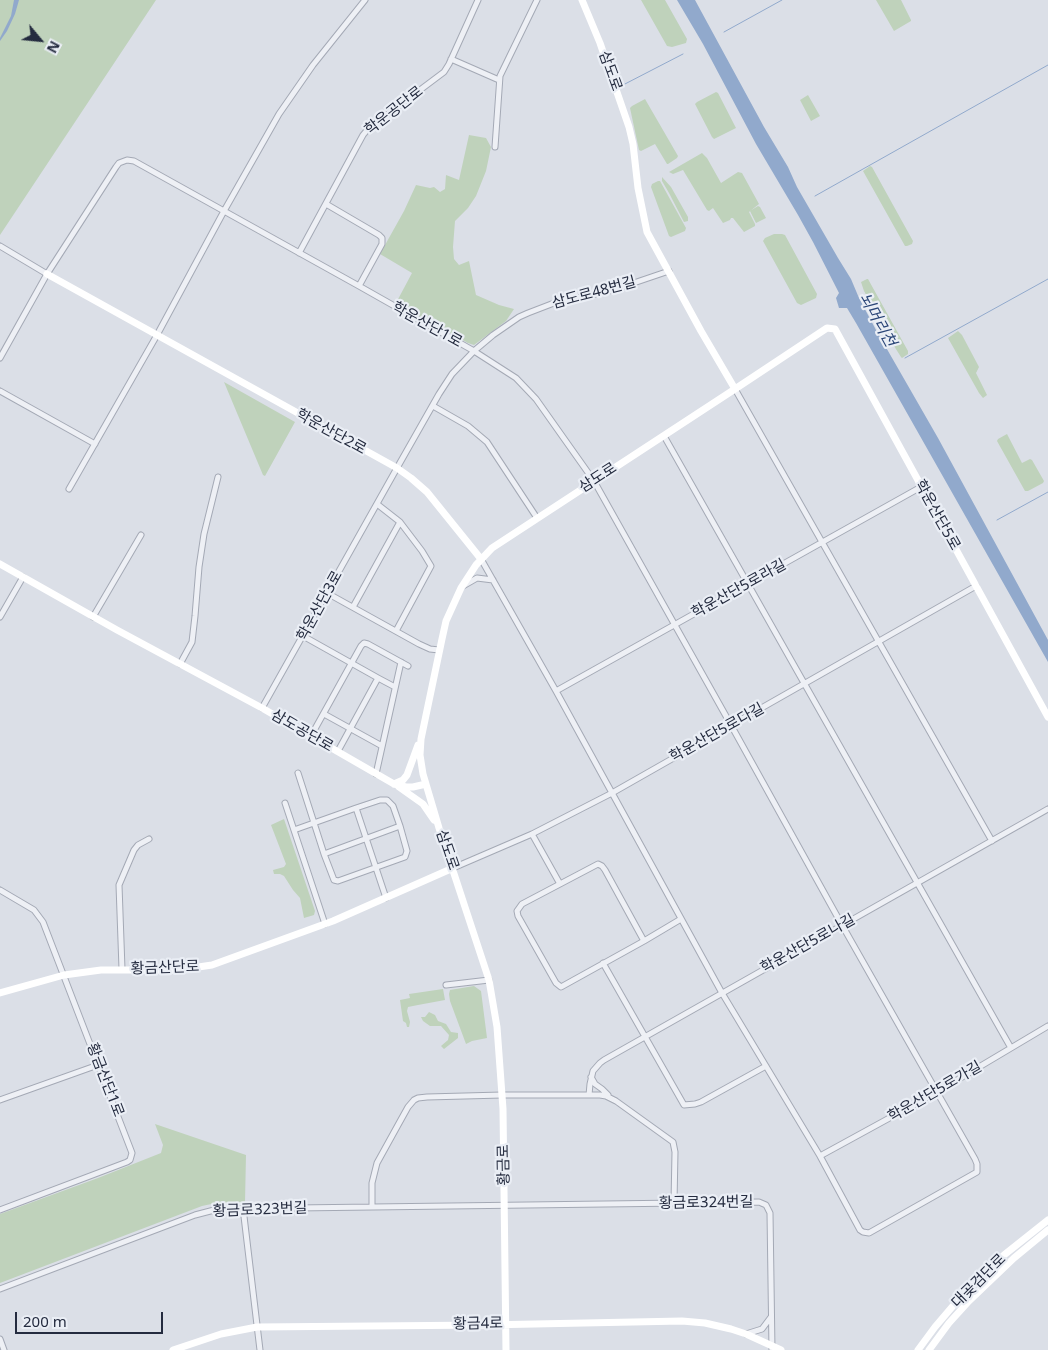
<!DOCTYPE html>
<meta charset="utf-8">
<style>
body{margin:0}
#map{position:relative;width:1048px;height:1350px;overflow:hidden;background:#dbdfe7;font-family:"Noto Sans",sans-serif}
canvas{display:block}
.north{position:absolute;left:15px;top:15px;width:50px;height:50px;-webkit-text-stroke:4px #eaeef5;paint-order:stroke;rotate:118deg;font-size:14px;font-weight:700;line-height:20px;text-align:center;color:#242b3f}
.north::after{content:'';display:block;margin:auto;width:18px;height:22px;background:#242b3f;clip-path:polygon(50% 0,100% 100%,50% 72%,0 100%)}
.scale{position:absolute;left:15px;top:1312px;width:148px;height:22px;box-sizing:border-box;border:2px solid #242b3f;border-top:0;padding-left:6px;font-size:15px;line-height:18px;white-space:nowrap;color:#242b3f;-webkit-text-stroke:4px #eaeef5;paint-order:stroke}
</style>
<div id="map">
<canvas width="1048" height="1350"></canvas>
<div class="north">N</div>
<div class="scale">200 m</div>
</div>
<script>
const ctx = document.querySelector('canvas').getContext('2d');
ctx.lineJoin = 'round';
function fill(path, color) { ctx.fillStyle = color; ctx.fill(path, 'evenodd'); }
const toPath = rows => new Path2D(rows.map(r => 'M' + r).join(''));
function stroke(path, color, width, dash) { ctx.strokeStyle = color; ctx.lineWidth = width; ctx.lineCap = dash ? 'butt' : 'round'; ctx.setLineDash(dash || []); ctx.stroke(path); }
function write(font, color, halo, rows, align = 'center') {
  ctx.font = font + ' "Noto Sans","Noto Sans KR",sans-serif'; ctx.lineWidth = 4.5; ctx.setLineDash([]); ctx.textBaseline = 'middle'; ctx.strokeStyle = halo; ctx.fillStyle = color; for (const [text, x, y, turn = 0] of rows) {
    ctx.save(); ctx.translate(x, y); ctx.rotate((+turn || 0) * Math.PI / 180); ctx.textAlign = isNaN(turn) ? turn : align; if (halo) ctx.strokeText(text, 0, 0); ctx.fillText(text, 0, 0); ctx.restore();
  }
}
fill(toPath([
 [0,0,156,0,0,235],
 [641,0,665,0,687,39,686,43,672,47,667,46],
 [876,0,901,0,911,20,911,21,894,31],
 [716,92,718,93,736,128,714,139,712,137,695,104,697,102],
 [808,95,820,116,811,121,800,100],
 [645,99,678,156,677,158,668,164,667,164,655,144,641,151,639,150,630,108,632,106],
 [469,135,486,138,491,147,486,171,476,196,468,208,455,221,453,247,454,259,459,265,469,261,476,295,499,305,514,309,506,321,474,345,468,343,396,303,412,273,380,254,404,211,416,185,430,188,434,187,440,192,445,189,446,175,459,180],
 [702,153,707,158,721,183,738,172,742,173,759,204,749,212,755,224,755,226,744,232,733,218,731,218,730,220,723,223,713,208,709,211,707,210,683,170,673,174,669,172],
 [870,166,872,167,913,241,912,244,907,246,905,246,863,171],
 [662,177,671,187,688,217,688,221,684,222,669,193,662,181],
 [658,181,660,181,686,228,685,231,671,237,669,236,651,187,652,184],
 [758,206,760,207,766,218,756,223,750,211],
 [774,234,782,234,785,235,817,294,816,298,801,305,797,303,763,241,765,238],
 [867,279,868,279,908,351,908,354,902,358,901,357,894,346,864,291,861,282],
 [958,331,962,335,979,367,976,373,987,395,983,398,979,393,948,338],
 [224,382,295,422,265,476,263,475],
 [1007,434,1022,463,1030,459,1032,460,1044,481,1043,483,1028,491,1025,491,997,441,998,439],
 [284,819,315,911,314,915,304,918,300,898,293,890,284,876,280,874,274,874,273,870,284,867,286,864,271,825],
 [474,986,481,991,487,1038,472,1041,466,1044,450,1001,449,994,450,990],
 [443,989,445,1000,418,1005,408,1007,407,1011,410,1022,409,1027,407,1027,406,1023,403,1021,400,1000,410,998,409,994],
 [429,1012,435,1015,438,1021,446,1024,451,1032,458,1033,458,1038,444,1049,441,1046,448,1040,449,1035,441,1026,430,1026,423,1021,421,1017,425,1017],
 [155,1124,246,1155,245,1202,216,1203,202,1206,0,1283,0,1214,98,1178,161,1153,163,1145]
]), '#bfd2bb');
fill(toPath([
 [14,0,19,0,15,14,7,31,0,41,0,38,11,16],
 [677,0,695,0,764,127,788,167,797,187,838,258,851,279,859,298,876,330,938,438,1048,640,1048,662,856,323,847,308,839,308,836,298,839,293,813,242,798,215,756,144,703,44]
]), '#91a9cc');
stroke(toPath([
 [724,32,782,0],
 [623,85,683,54],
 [815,196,1048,65],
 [905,358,1048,279],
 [997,520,1048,492]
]), '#91a9cc', 1);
const street = toPath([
 [451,59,499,80],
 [495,147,500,76,537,0],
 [326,204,379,235,382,238,382,244,359,286],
 [0,246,47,274],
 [299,253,363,135,368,129,444,72,449,64,478,0],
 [0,358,47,274,116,167,119,163,127,160,134,161,359,286,474,351,516,378,536,399,594,481,731,725,842,925,975,1159,977,1164,977,1172,869,1233,863,1232,860,1230,820,1156,722,993,556,691,481,559],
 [735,389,992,841],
 [0,391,95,444],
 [433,406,468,426,487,442,537,518],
 [664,436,1011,1048],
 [69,489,157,335,224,211,279,114,313,65,365,0],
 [377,504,400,522,422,551,431,566,396,631],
 [463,586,477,578,493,580],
 [327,593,419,644,430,649,439,650],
 [353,607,400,522],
 [0,617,23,577],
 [93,617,141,535],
 [303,636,378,678,338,751],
 [180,664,192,642,195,616,199,567,204,534,218,477],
 [378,678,395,687],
 [556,691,921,487],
 [262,708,397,468,439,394,452,374,474,351,493,335,519,317,528,313,554,303,613,290,669,271],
 [324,714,382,746],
 [311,736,361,646,364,643,368,644,408,666],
 [298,773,324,854],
 [376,774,401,662],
 [285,803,325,924],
 [356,808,380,800,387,800,393,806,400,826],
 [400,826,407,851,405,857,338,881,334,880,324,854,400,826],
 [294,830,356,808,386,898],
 [532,834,560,884],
 [453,868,532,834,612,793,976,586],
 [0,890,34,910,43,922,132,1153,130,1160,127,1162,0,1210],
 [644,941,605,870,602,866,598,864,522,904,517,911,518,916,556,983,561,987,644,941,681,919],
 [603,963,684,1105,695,1104,701,1102,766,1066],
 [122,969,119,885,134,850,138,845,149,839],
 [446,985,489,980],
 [591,1077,595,1084,602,1089,608,1095],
 [589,1095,590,1084,593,1071,600,1063,604,1060,1048,809],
 [0,1100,98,1065],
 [820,1156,937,1092,1048,1026],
 [372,1207,372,1183,377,1163,398,1125,408,1107,414,1100,418,1098,427,1097,502,1095,600,1095,606,1096,616,1101,673,1142,675,1152,674,1203],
 [243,1208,260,1350],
 [0,1289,195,1215,218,1209,759,1202,766,1205,770,1213,772,1350],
 [746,1334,762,1329,771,1317],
 [0,1339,4,1350]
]);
stroke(street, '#a4a9b5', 7);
stroke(street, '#eef0f5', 5);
stroke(toPath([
 [47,274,397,468,411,478,427,492,481,559],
 [735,389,827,328,835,329,1048,717],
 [0,564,117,630,262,708,394,784,406,787,413,787,426,784],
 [394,784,403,780,407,775,418,745],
 [399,787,423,804,434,820],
 [0,993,64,975,101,970,178,970,212,965,333,921,453,868],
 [173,1350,221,1334,257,1327,486,1325,682,1321,705,1323,731,1329,746,1334,781,1350],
 [506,1350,503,1109,497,1027,489,980,439,828,423,774,420,755,421,739,442,639,446,621,461,588,476,565,492,548,735,389,701,331,647,232,638,188,633,144,629,127,600,43,582,0],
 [918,1350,935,1327,964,1293,1004,1255,1048,1220],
 [929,1350,949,1323,969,1301,1014,1258,1048,1230]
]), '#fff', 7);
write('15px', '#242b3f', '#eaeef5', [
 ["삼도로",610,71,70],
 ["학운공단로",394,111,-38],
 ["삼도로48번길",594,293,-15],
 ["학운산단1로",427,325,29],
 ["학운산단2로",331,432,29],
 ["삼도로",598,478,-33],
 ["학운산단5로",937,515,61],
 ["학운산단5로라길",739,589,-29],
 ["학운산단3로",320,606,-61],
 ["삼도공단로",302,731,30],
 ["학운산단5로다길",717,733,-29],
 ["삼도로",447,850,71],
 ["학운산단5로나길",808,944,-29],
 ["황금산단로",165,968,-2],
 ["황금산단1로",105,1080,69],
 ["학운산단5로가길",935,1092,-30],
 ["황금로",504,1165,-91],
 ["황금로324번길",706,1203,-1],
 ["황금로323번길",260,1210,-2],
 ["대곶검단로",979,1281,-45],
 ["황금4로",478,1324,-1]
]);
write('italic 16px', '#2a4577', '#eaeef5', [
 ["뇌머리천",877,320,61]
]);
</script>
